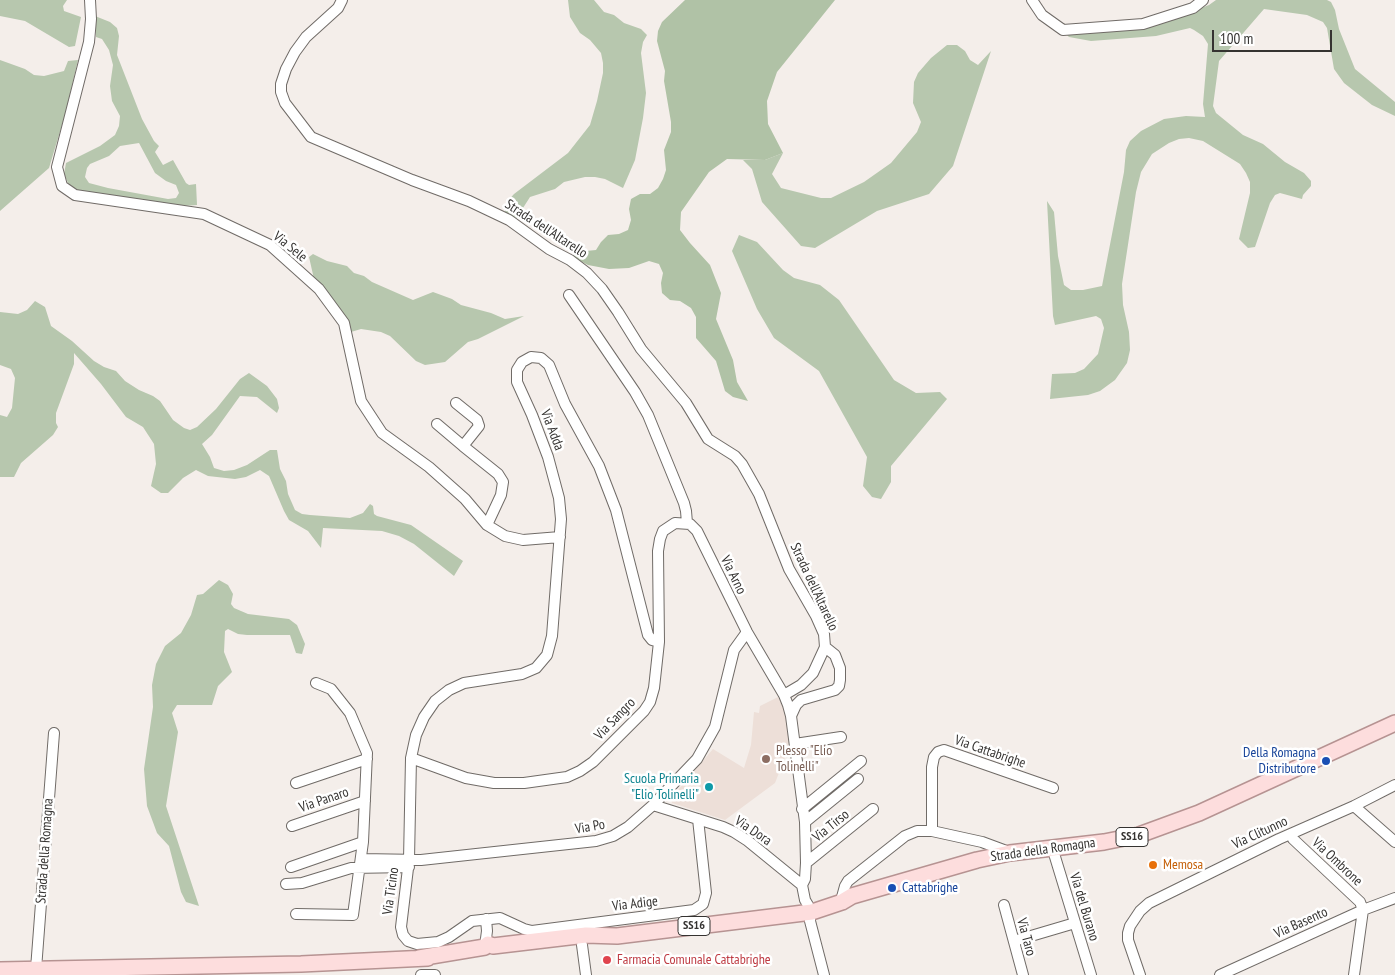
<!DOCTYPE html>
<style>
body{margin:0}
#map{position:relative;width:1395px;height:975px;overflow:hidden;background:#f4eeea;font-family:"PT Sans Narrow",sans-serif}
canvas{display:block}
.scale{position:absolute;left:1212px;top:30px;width:120px;height:22px;box-sizing:border-box;border:2px solid #353331;border-top:0;padding-left:6px;font-size:15px;line-height:18px;white-space:nowrap;color:#353331;-webkit-text-stroke:4px #fff;paint-order:stroke}
</style>
<div id="map">
<canvas width="1395" height="975"></canvas>
<div class="scale">100 m</div>
</div>
<script>
const ctx = document.querySelector('canvas').getContext('2d');
ctx.lineJoin = 'round';
function fill(path, color) { ctx.fillStyle = color; ctx.fill(path, 'evenodd'); }
const toPath = rows => new Path2D(rows.map(r => 'M' + r).join(''));
function stroke(path, color, width, dash) { ctx.strokeStyle = color; ctx.lineWidth = width; ctx.lineCap = dash ? 'butt' : 'round'; ctx.setLineDash(dash || []); ctx.stroke(path); }
function write(font, color, halo, rows, align = 'center') {
  ctx.font = font + ' "PT Sans Narrow",sans-serif'; ctx.lineWidth = 5; ctx.setLineDash([]); ctx.textBaseline = 'middle'; ctx.strokeStyle = halo; ctx.fillStyle = color; for (const [text, x, y, turn = 0] of rows) {
    ctx.save(); ctx.translate(x, y); ctx.rotate((+turn || 0) * Math.PI / 180); ctx.textAlign = isNaN(turn) ? turn : align; if (halo) ctx.strokeText(text, 0, 0); ctx.fillText(text, 0, 0); ctx.restore();
  }
}
fill(toPath([
 [778,697,788,714,791,742,775,783,725,820,672,803,671,798,713,749,744,768,751,745,754,712,759,713,760,706]
]), '#eddfd8');
fill(toPath([
 [0,0,67,0,63,6,64,11,81,17,75,46,69,47,25,21,0,16],
 [568,0,594,0,604,12,614,15,624,23,641,29,647,35,643,42,641,53,646,93,643,118,635,160,623,188,605,179,595,177,585,177,564,182,555,189,530,197,516,219,505,213,506,203,514,194,568,153,590,125,597,101,603,73,603,63,601,53,590,40,580,33,570,17],
 [1216,0,1327,0,1331,2,1335,10,1339,29,1355,69,1395,102,1395,116,1372,105,1344,83,1334,69,1327,28,1323,22,1307,15,1264,9,1219,61,1213,106,1216,113,1243,135,1263,144,1285,162,1304,173,1311,181,1311,186,1303,195,1302,199,1280,193,1275,195,1270,203,1255,247,1248,248,1239,239,1250,193,1250,182,1246,173,1240,164,1203,141,1189,138,1179,139,1169,143,1152,154,1141,172,1136,192,1122,284,1123,305,1129,332,1130,350,1127,363,1115,380,1100,391,1088,395,1050,399,1052,374,1075,373,1084,369,1098,354,1104,328,1101,319,1096,316,1055,325,1053,316,1047,201,1054,212,1058,256,1064,285,1071,290,1083,290,1102,286,1124,172,1126,150,1130,141,1141,131,1164,119,1186,116,1205,117,1203,104,1208,44,1203,36,1194,30,1190,28,1156,36,1091,41,1069,37,1066,34,1191,12,1209,5],
 [95,16,110,22,117,28,119,36,117,55,142,119,154,141,159,146,155,152,163,165,173,160,186,183,189,185,196,184,197,205,182,206,76,190,68,183,64,174,66,163,100,146,115,135,119,126,120,116,112,101,110,86,113,65,109,50,102,39,96,37],
 [139,143,155,173,166,181,176,185,179,193,176,198,168,199,108,188,89,183,85,177,87,168,90,164,109,156,120,146],
 [947,45,957,45,965,51,970,60,978,65,991,51,953,166,929,194,877,211,815,248,801,246,762,202,752,169,743,160,765,160,783,153,772,174,781,188,821,198,831,198,864,182,891,163,917,132,921,122,913,103,914,82,918,73,931,58],
 [0,60,25,69,34,75,44,76,64,71,68,61,78,60,65,115,49,168,0,211],
 [739,235,757,242,783,270,794,278,820,285,839,300,894,380,916,393,940,392,947,399,891,466,891,482,881,499,872,497,863,486,867,457,819,371,774,338,757,309,732,251],
 [313,254,327,261,347,266,354,273,364,276,372,282,413,300,433,292,452,299,461,305,491,313,505,319,524,316,478,339,468,342,445,362,425,365,416,361,390,336,381,332,361,329,351,332,314,279,309,257],
 [35,301,45,307,51,326,72,341,94,361,104,367,116,371,125,381,139,390,153,396,160,401,173,420,184,428,190,430,197,427,216,409,240,379,249,373,267,386,277,399,279,408,277,413,257,397,240,396,212,435,202,444,210,457,214,468,224,471,234,470,247,465,270,450,277,450,280,469,286,481,288,494,295,510,302,514,310,515,350,518,363,513,370,504,373,506,374,514,377,516,411,525,463,561,454,576,414,544,399,536,382,531,323,528,321,548,308,531,289,520,284,511,269,476,260,470,246,477,235,479,208,476,196,470,183,478,168,493,161,493,151,486,156,464,154,444,143,427,126,417,101,384,74,353,74,364,56,413,56,423,58,427,53,435,21,463,14,477,0,477,0,415,7,417,12,408,15,378,11,369,0,365,0,312,18,314,27,310],
 [219,580,228,585,233,594,231,604,234,608,248,614,289,619,297,625,305,644,302,654,296,653,290,635,247,635,238,634,228,629,225,631,224,652,232,672,218,686,212,705,177,705,172,713,178,732,166,806,199,906,186,902,181,892,169,846,157,833,147,806,144,769,153,707,152,685,156,664,165,646,181,633,191,615,197,595,203,594]
]), '#b7c7ae');
fill(toPath([
 [685,0,835,0,777,72,767,101,768,124,783,153,765,160,727,159,709,172,681,212,680,230,690,243,710,265,721,293,716,319,733,360,737,382,748,401,733,397,725,391,716,361,696,338,696,317,691,308,680,301,670,300,662,293,661,283,663,273,659,264,649,261,629,268,609,269,588,265,572,257,577,248,586,251,596,250,601,242,608,235,619,234,628,230,631,220,629,209,631,199,640,194,650,194,658,188,663,179,666,170,664,150,671,132,671,122,664,81,665,71,657,41,658,31,662,22]
]), '#b0c2a6');
const street = toPath([
 [90,0,91,19,89,42,57,167,62,186,75,195,204,214,270,245,319,289,344,323,361,401,382,433,429,467,465,499,487,525,505,536,523,540,560,537],
 [342,0,338,8,306,37,295,52,286,69,281,84,281,92,285,103,311,137,412,180,469,201,509,220,549,249,570,260,587,273,602,289,618,312,641,349,686,403,708,439,735,456,742,464,759,494,789,569,816,616,824,634,825,647,813,673,801,685,784,695],
 [1032,0,1042,15,1063,30,1143,24,1193,8,1203,0],
 [569,295,635,392,648,415,684,503,686,511,687,523],
 [456,403,477,420,479,426,463,446,498,474,503,482,501,495,487,525],
 [437,424,463,446],
 [659,642,652,640,648,635,616,510,599,466,565,404,549,365,541,358,531,357,522,362,517,370,517,382,532,415,548,457,559,498,561,519,552,636,547,655,536,668,522,674,464,683,449,690,435,701,424,717,416,735,411,758,409,860,401,927,403,935,408,941,417,944,438,942,449,937,472,921,500,918,524,929,532,931,694,910,703,904,706,893,698,819],
 [791,716,796,705,801,700,835,690,839,686,840,680,840,668,835,655,825,647],
 [795,744,841,737],
 [411,758,466,778,494,783,524,783,567,777,580,771,593,762,644,711,650,702,654,688,659,642,658,551,660,539,663,531,675,523,690,524,697,531,747,632,784,695,788,705,791,716,805,822,806,863,805,879,802,885,805,900,808,905],
 [296,783,367,759],
 [653,805,723,827,734,832,748,841,802,885],
 [1354,806,1395,842],
 [802,809,861,761],
 [805,822,858,779],
 [292,826,365,801],
 [932,831,932,767,934,757,938,752,944,750,1053,788],
 [1291,834,1293,839,1360,902,1363,910,1354,975],
 [1052,847,1091,975],
 [361,859,421,860,596,841,613,836,628,827,653,805,697,759,715,727,734,650,747,632],
 [806,863,873,809],
 [291,867,363,842],
 [286,884,302,883,351,868,409,867],
 [842,897,845,886,848,881,905,836,917,831,932,831,982,842,1009,852],
 [1004,905,1023,975],
 [810,912,810,921,824,975],
 [296,914,353,915,363,842,367,753,350,713,331,689,316,683],
 [1014,941,1075,923],
 [582,945,586,975],
 [485,946,487,931,486,919],
 [36,969,54,733],
 [421,975,435,975],
 [1140,975,1128,940,1128,933,1130,926,1140,911,1149,903,1279,839,1354,806,1395,785],
 [1220,975,1363,910,1395,898]
]);
const primary = toPath([
 [419,958,485,947,488,944,493,946,586,935,617,936,812,912,842,902,852,896,977,860,1010,853,1104,842,1139,835,1199,813,1395,723],
 [0,970,301,964,428,958]
]);
stroke(street, '#706b67', 12);
stroke(primary, '#b69392', 18);
stroke(street, '#fff', 10);
stroke(primary, '#fddddd', 15);
for (const [x, y, r, color] of [
 [766,759,5,"#8d6e63"],
 [1326,761,5,"#1a4fb4"],
 [709,787,5,"#0f9aa8"],
 [1153,865,5,"#e8710a"],
 [892,888,5,"#1a4fb4"],
 [607,960,5,"#e0444e"]
]) { const dot = new Path2D(); dot.arc(x, y, r, 0, 2 * Math.PI); ctx.fillStyle = color; ctx.fill(dot); stroke(dot, '#fff', 2); }
for (const [x, y, w] of [
 [1132,837,32],
 [694,926,32]
]) { const box = new Path2D(); box.roundRect(x - w / 2, y - 9.5, w, 19, 4); ctx.fillStyle = '#fff'; ctx.fill(box); stroke(box, '#353331', 1); }
write('bold 12px', '#353331', null, [
 ["SS16",1132,837],
 ["SS16",694,926]
]);
write('14px', '#353331', '#fff', [
 ["Strada dell'Altarello",546,229,33],
 ["Via Sele",290,247,39],
 ["Via Adda",552,430,69],
 ["Via Arno",733,575,64],
 ["Strada dell'Altarello",814,587,65],
 ["Via Sangro",615,719,-46],
 ["Via Cattabrighe",990,752,19],
 ["Via Panaro",324,800,-19],
 ["Via Tirso",831,826,-39],
 ["Via Po",590,827,-10],
 ["Via Dora",753,831,34],
 ["Via Clitunno",1260,833,-25],
 ["Strada della Romagna",1043,850,-8],
 ["Strada della Romagna",45,851,-86],
 ["Via Ombrone",1337,862,43],
 ["Via Ticino",391,891,-82],
 ["Via Adige",635,904,-7],
 ["Via del Burano",1084,907,73],
 ["Via Basento",1301,923,-24],
 ["Via Taro",1026,937,75]
]);
write('14px', '#785e54', '#fff', [
 ["Plesso \"Elio",776,751],
 ["Tolinelli\"",776,767]
], 'left');
write('14px', '#164399', '#fff', [
 ["Della Romagna",1316,753],
 ["Distributore",1316,769],
 ["Cattabrighe",902,888,"left"]
], 'right');
write('14px', '#0d838f', '#fff', [
 ["Scuola Primaria",699,779],
 ["\"Elio Tolinelli\"",699,795]
], 'right');
write('14px', '#c56008', '#fff', [
 ["Memosa",1163,865]
], 'left');
write('14px', '#be3a42', '#fff', [
 ["Farmacia Comunale Cattabrighe",617,960]
], 'left');
</script>
